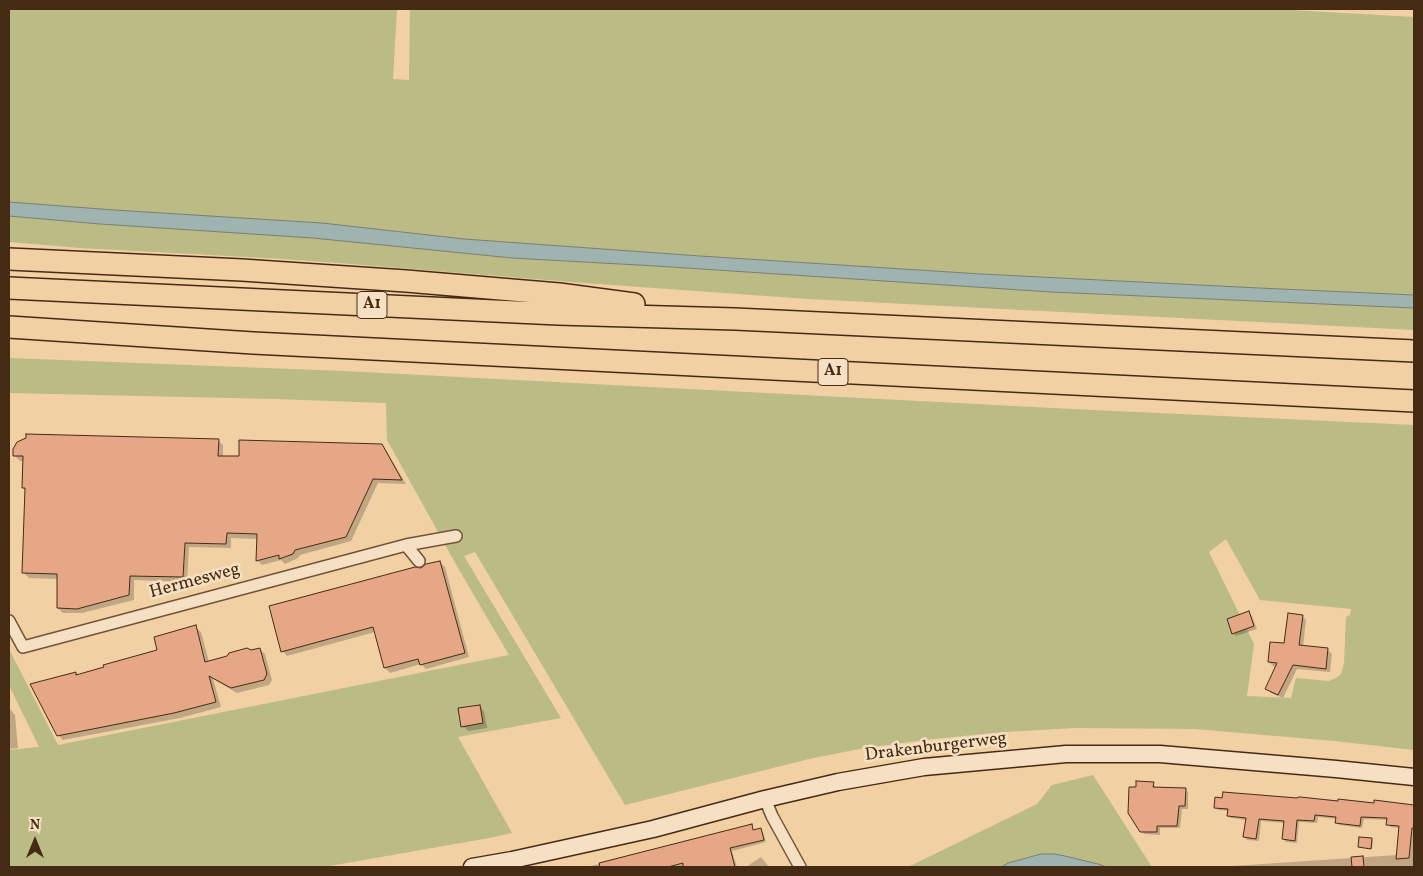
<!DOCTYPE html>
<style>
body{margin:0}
#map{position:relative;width:1423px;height:876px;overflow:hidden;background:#f1d0a3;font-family:Vollkorn,serif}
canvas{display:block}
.frame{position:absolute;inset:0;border:10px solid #462b14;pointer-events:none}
.north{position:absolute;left:10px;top:816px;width:50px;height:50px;-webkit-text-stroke:4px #f6e0c3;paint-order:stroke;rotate:0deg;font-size:14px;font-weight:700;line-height:20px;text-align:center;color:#462b14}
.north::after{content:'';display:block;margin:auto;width:18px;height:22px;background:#462b14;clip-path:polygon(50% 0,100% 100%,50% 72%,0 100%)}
</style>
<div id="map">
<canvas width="1423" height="876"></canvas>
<div class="frame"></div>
<div class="north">N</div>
</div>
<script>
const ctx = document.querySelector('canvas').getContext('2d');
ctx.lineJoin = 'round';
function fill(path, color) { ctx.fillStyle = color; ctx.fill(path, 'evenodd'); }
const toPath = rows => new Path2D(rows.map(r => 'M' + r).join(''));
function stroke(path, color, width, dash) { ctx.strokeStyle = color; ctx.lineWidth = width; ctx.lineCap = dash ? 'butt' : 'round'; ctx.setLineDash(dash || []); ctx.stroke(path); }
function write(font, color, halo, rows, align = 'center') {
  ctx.font = font + ' Vollkorn,serif'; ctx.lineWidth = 5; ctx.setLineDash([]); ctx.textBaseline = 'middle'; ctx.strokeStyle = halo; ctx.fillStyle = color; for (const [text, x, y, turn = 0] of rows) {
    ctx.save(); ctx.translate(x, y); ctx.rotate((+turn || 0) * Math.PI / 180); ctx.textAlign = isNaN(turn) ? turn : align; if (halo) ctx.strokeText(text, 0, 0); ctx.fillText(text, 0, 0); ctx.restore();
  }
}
fill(toPath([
 [9,9,397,9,393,79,409,80,410,9,1273,9,1414,17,1414,295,1259,288,981,274,700,256,464,239,322,223,114,210,9,202],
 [9,216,100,224,313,238,512,258,656,266,1051,292,1414,308,1414,330,808,299,584,283,339,263,266,258,80,248,9,242],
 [9,358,344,371,1072,409,1414,425,1414,750,1334,741,1195,729,1075,728,1005,732,933,739,865,748,809,759,625,805,475,552,464,556,561,718,458,737,512,833,489,838,324,867,9,867,9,750,39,747,9,685,9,649,58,745,509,655,458,568,387,440,386,403,275,399,9,393],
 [1226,539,1260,600,1351,609,1350,615,1346,617,1344,663,1341,674,1336,678,1329,681,1296,678,1291,698,1247,696,1254,644,1209,552],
 [1093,775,1152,867,1107,867,1098,864,1041,854,1008,863,1001,867,908,867,1037,804,1052,785]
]), '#bbbb85');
const water = toPath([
 [9,202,114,210,322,223,464,239,700,256,981,274,1259,288,1414,295,1414,308,1051,292,656,266,512,258,313,238,100,224,9,216,9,202],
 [1041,854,1054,854,1065,856,1098,864,1107,867,1001,867,1008,863,1041,854]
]);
fill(water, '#9fb4b1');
stroke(water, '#7b7d72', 1);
fill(toPath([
 [218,440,223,445,223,457,240,457,381,445,386,450,406,484,378,483,351,541,300,555,298,558,285,564,281,560,262,565,257,560,258,539,231,538,231,548,189,547,187,582,134,580,134,600,82,613,63,613,58,608,58,579,29,578,24,573,26,490,23,488,24,461,20,461,15,456],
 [440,562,445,567,469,657,426,669,421,664,390,673,385,668,375,632,287,656,283,651,421,570],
 [1249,612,1252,616,1257,629,1236,636,1233,633],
 [1302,616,1306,620,1303,647,1327,649,1332,654,1330,672,1297,669,1283,698,1271,693,1267,688,1277,667,1273,666,1269,662,1285,645],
 [195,627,201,632,209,662,260,649,265,654,272,680,269,685,237,693,213,679,221,707,180,718,63,740,58,735,76,673,78,676,159,651],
 [479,706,484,711,487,728,468,731,463,726],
 [9,708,15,715,18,748,9,749],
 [1153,783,1156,788,1185,789,1188,792,1188,809,1182,809,1180,828,1160,828,1160,835,1144,834,1141,831,1137,788],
 [1375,802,1414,806,1414,867,1218,867,1397,855,1400,828,1390,827,1388,824,1388,820,1364,819,1362,828,1339,825,1337,823,1337,819,1318,817,1317,823,1299,822,1297,843,1286,842,1283,839,1285,823,1261,821,1259,841,1247,840,1245,837,1247,820,1231,818,1228,816,1229,811,1218,810,1215,807,1375,804],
 [751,826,754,831,760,829,763,832,766,842,732,851,737,867,720,867,719,861,696,867,587,867],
 [1372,839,1373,840,1372,849,1359,847],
 [761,857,769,867,746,867]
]), '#0003');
const building = toPath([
 [26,434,219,439,218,456,239,456,239,440,382,444,402,480,373,479,346,537,295,550,293,554,279,559,279,555,256,561,257,534,227,533,226,544,185,543,183,577,130,576,129,595,77,609,57,608,57,574,22,573,25,488,22,488,23,456,13,456,13,449,17,442,26,438,26,434],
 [440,561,465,653,420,665,418,659,384,668,373,627,281,652,269,606,415,567,421,568,426,564,440,561],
 [1249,611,1254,626,1232,634,1227,619,1249,611],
 [1288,613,1303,615,1299,645,1328,648,1326,669,1293,665,1278,695,1265,689,1277,663,1268,662,1270,642,1284,643,1288,613],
 [196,625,205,662,227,656,229,653,247,648,251,650,260,648,267,674,264,680,231,688,209,676,216,702,174,713,57,736,30,684,76,672,76,675,104,667,103,665,157,650,154,637,196,625],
 [480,705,483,723,461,727,458,708,480,705],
 [1136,781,1154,782,1153,787,1186,788,1185,806,1179,806,1177,826,1157,826,1157,832,1140,832,1128,813,1129,787,1136,787,1136,781],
 [1223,792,1297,798,1298,797,1300,797,1338,801,1338,799,1374,803,1374,800,1414,805,1414,828,1412,828,1409,858,1396,859,1399,826,1386,825,1387,818,1361,817,1360,826,1335,823,1336,817,1315,815,1314,821,1297,820,1295,841,1282,839,1284,821,1259,819,1256,839,1243,837,1246,818,1227,816,1228,809,1214,808,1215,797,1222,798,1223,792],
 [752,824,753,830,761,828,764,840,730,848,735,867,683,867,683,863,668,867,600,867,599,863,752,824],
 [1359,837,1372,838,1371,849,1358,847,1359,837],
 [1363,856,1364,867,1352,867,1351,857,1363,856]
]);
fill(building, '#e6a787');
stroke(building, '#462b14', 1);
const minor = toPath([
 [406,545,419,561],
 [9,621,23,647,406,545,456,536],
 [765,799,772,816,800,867]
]);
const secondary = toPath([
 [472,867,512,860,653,829,765,799,838,782,924,767,1066,754,1160,754,1336,769,1414,777]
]);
const motorway = toPath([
 [9,259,242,270,406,281,559,294,634,304],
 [9,288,558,314,735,319,1414,351],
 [9,327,253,343,1414,401]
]);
stroke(minor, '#715438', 14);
stroke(secondary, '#462b14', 19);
stroke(motorway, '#462b14', 24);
stroke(minor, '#f6e0c3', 11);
stroke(secondary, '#f6e0c3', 16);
stroke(motorway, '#f1d0a3', 21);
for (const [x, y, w] of [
 [372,305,30],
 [833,372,30]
]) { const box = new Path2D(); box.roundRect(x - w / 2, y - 13.5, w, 27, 4); ctx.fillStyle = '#f6e0c3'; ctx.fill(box); stroke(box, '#462b14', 1); }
write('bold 16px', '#462b14', null, [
 ["A1",372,305],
 ["A1",833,372]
]);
write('18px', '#462b14', '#f6e0c3', [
 ["Hermesweg",195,582,-15],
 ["Drakenburgerweg",936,748,-7]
]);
</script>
